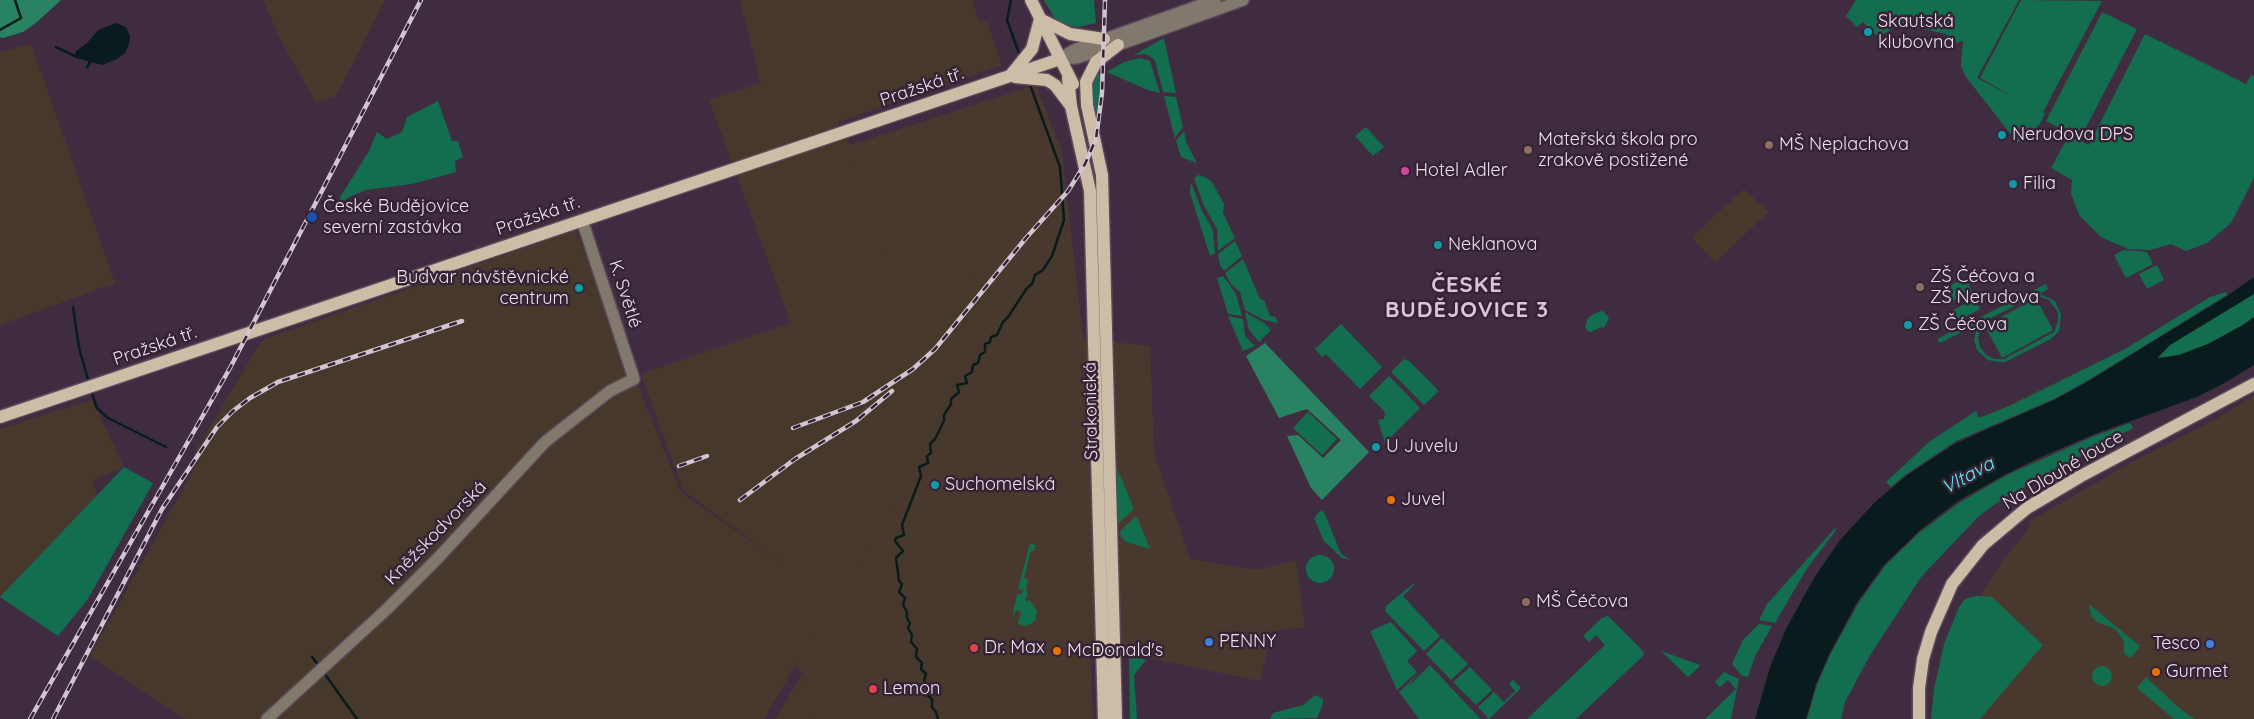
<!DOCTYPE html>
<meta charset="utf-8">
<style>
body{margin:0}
canvas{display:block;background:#402c40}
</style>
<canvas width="2254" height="719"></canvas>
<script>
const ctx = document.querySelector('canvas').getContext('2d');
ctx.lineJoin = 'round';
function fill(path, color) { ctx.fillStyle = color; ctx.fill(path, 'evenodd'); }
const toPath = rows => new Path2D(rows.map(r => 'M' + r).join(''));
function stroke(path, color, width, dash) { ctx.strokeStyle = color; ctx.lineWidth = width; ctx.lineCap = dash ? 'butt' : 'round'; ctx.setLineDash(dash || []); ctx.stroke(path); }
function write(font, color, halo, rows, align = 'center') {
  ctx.font = font + ' Quicksand,sans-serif'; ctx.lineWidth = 5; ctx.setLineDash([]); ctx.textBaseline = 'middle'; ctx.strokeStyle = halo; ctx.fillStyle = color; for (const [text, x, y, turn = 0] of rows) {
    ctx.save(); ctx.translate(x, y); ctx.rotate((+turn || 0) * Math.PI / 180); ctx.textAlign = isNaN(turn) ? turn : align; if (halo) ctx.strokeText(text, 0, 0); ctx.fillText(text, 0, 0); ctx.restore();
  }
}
fill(toPath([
 [1036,85,1062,151,1083,339,1150,346,1154,453,1190,559,1248,569,1261,569,1296,560,1305,627,1271,631,1260,681,1090,646,1093,719,817,719,803,673,796,664,841,605,878,540,992,311,999,281,989,270,899,284,850,145],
 [2254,395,2254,719,1948,719,1978,601,2002,561,2027,532,2030,521,2134,461,2216,419]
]), '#49382e');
fill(toPath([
 [263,0,385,0,336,96,316,102,281,41],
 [743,0,972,0,980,23,987,22,1002,65,838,122,850,145,899,283,989,270,999,281,992,311,878,540,841,605,796,664,764,719,185,719,90,656,201,457,195,452,262,340,576,230,681,493,784,564,683,490,641,374,791,323,709,100,761,83,740,1],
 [31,44,115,283,0,325,0,52],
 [1744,189,1768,212,1715,263,1692,237],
 [92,400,124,467,92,480,97,497,0,598,0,429],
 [803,673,817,719,775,719]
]), '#46392b');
fill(toPath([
 [1044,0,1094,0,1096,23,1078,27,1058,24],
 [1856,0,2019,0,1977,78,2018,99,1980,78,2021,0,2102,1,2043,112,2045,114,2040,124,2020,142,2016,141,1966,77,1961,66,1963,41,1956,43,1946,34,1918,28,1896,27,1878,37,1863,22,1857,27,1846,16],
 [2102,12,2137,29,2080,139,2046,121],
 [2145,34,2246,84,2251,75,2254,76,2254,178,2231,223,2207,243,2186,251,2171,244,2150,250,2128,249,2101,237,2079,215,2071,193,2072,180,2051,168,2069,135,2089,145],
 [1164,38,1176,93,1163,92,1155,61,1151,57,1146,54,1134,55],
 [1140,58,1150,61,1160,93,1148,90,1107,72,1124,62],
 [1095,74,1101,74,1098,119,1091,92],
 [1164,96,1176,97,1183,127,1175,138],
 [438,101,452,141,458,141,463,157,455,161,456,172,412,184,366,190,351,196,341,203,337,202,369,151,377,132,387,139,402,132,407,117],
 [1366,127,1384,147,1373,156,1355,136],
 [1184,131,1186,142,1197,163,1181,157,1176,141],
 [1199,175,1205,177,1212,182,1224,204,1223,213,1235,238,1218,251,1217,229,1204,206,1194,178],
 [1191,182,1202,211,1213,230,1215,253,1210,256,1190,193],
 [1235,241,1242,256,1224,271,1220,265,1218,254],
 [2124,250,2147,252,2153,264,2126,278,2114,255],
 [1243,259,1260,299,1264,300,1270,316,1276,317,1278,323,1264,320,1245,310,1240,292,1231,284,1225,273],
 [2157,265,2164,280,2147,289,2139,274],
 [1223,276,1236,294,1242,316,1228,314,1217,278],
 [1965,278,1972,291,1948,304,1941,290],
 [2046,284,2048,289,2040,294,2055,301,2061,315,2059,331,2051,339,2005,362,1999,362,1988,360,1977,350,1974,340,1978,324,1940,343,1937,339],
 [2040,297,2049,300,2058,312,2058,322,2054,332,2004,359,1994,359,1985,354,1980,347,1978,338,1983,322,2030,298],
 [2226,292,2227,295,2087,381,2054,399,1956,441,1905,475,1891,487,1886,482,1929,442,1976,411,1979,418,2009,406,2125,349,2210,297],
 [2254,294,2254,317,2243,325,2208,344,2179,355,2157,359,2170,345],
 [2036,298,2053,330,2002,358,1985,326],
 [1975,299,1980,309,1959,320,1953,310],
 [1603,311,1609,318,1604,328,1601,327,1591,332,1588,331,1585,327,1588,318,1596,313],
 [1245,312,1264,323,1271,330,1259,342,1249,330],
 [1228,316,1243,319,1245,336,1255,346,1243,351],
 [1341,324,1382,367,1360,389,1326,354,1322,357,1315,349],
 [1404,359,1409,361,1439,391,1424,405,1391,372],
 [1389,376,1420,408,1385,443,1378,420,1384,419,1385,412,1369,396],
 [1308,412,1337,439,1322,455,1293,428],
 [2130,423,2133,428,2022,488,1995,504,1978,517,1921,577,1869,657,1845,702,1841,719,1807,719,1817,685,1830,655,1858,604,1885,566,1919,533,1959,503,2007,475,2092,437],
 [1115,463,1134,509,1120,522,1116,522],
 [124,467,153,483,88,599,58,636,0,597],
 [1320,511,1324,512,1341,554,1351,560,1342,558,1324,541,1314,518],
 [1135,517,1137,517,1150,549,1126,542,1121,537,1120,531],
 [1835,528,1836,530,1806,570,1775,623,1759,620,1767,604],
 [1030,543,1036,546,1034,551,1031,551,1024,578,1028,579,1026,589,1028,596,1025,598,1027,602,1030,600,1037,611,1035,621,1027,626,1018,624,1021,612,1016,610,1014,617,1013,613,1017,594,1022,594,1023,590,1018,589],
 '1306 569a14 14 0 1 1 28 0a14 14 0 1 1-28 0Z',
 [1413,584,1414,585,1403,596,1440,636,1424,651,1385,611,1386,606],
 [1976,596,1992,597,2043,645,1980,719,1931,719,1934,689,1944,644,1959,607,1965,599],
 [2090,605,2140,646,2131,658,2124,654,2124,642,2118,632,2113,628,2097,622,2091,616,2089,607],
 [1608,616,1644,652,1643,656,1576,719,1527,719,1605,645,1596,635,1589,642,1583,636,1602,618],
 [1391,622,1417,651,1407,661,1417,672,1397,690,1370,631],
 [1759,624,1772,626,1755,656,1748,677,1742,676,1732,664,1743,640],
 [1442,638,1468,664,1451,680,1426,654],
 [1661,651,1700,665,1700,666,1688,677],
 [1129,656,1146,660,1134,675,1137,719,1130,719],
 [1430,665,1471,709,1481,719,1419,719,1399,692,1419,673,1406,689],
 '2092 676a10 10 0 1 1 20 0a10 10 0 1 1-20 0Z',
 [1470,667,1492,690,1476,705,1453,682],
 [1724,672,1739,679,1731,719,1705,719,1736,689,1728,680,1720,687,1715,682],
 [2146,677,2178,707,2194,719,2174,719,2137,688],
 [1513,680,1521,688,1489,719,1478,707,1494,692,1504,702,1515,691,1509,684],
 [1315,695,1323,699,1323,704,1317,718,1270,719,1273,713,1303,705]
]), '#136d4f');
fill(toPath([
 [0,0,61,0,37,22,23,32,3,38,0,37],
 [1265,343,1369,452,1322,500,1311,488,1287,436,1298,435,1323,458,1341,440,1307,409,1279,418,1246,356]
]), '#298261');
fill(toPath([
 [116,23,126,27,130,36,129,44,125,53,117,59,102,65,76,58,75,52,87,43,98,30],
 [2254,277,2254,294,2170,345,2157,358,2179,355,2208,344,2243,325,2254,317,2254,365,2223,384,2197,397,2095,434,2041,457,2006,474,1958,501,1919,531,1883,566,1856,604,1830,653,1816,684,1806,719,1755,719,1770,667,1786,629,1814,578,1840,540,1875,502,1906,476,1956,443,2054,400,2087,382,2227,296]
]), '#091c1d');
stroke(toPath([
 [1011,0,1007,20,1020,56],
 [0,30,21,18,15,0],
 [56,47,77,57],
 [87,67,90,63,89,62],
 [73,307,79,348,89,383],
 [91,390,97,408,108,418,166,447],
 [312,657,319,666],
 [324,673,357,719],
 [938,719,936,712,932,707,932,699,927,695,928,686,924,680,926,674,921,669,922,663,916,657,917,649,911,642,912,635,908,628,910,623,907,618,907,612,903,605,905,598,899,592,902,584,899,581,896,558,903,551,895,541,896,538,904,535,902,525,921,476,919,467,928,463,927,456,931,453,930,444,935,439,944,421,944,415,951,404,951,399,959,392,957,385,967,383,965,376,972,372,973,365,978,363,980,355,985,352,985,344,990,342,991,337,997,335,1003,322,1008,317,1027,288,1032,284,1035,275,1043,270,1052,256,1064,220,1060,167,1029,82]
]), '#091c1d', 2.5);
const minor = toPath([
 [1061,58,1074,50,1215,0],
 [1060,59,1076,58,1118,45,1243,0],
 [267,719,386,610,439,557,545,442,610,391,634,379,582,220]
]);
const major = toPath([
 [1031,0,1073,84],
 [1040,19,1070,34,1104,39],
 [1010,76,1032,49,1040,19],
 [1015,77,1047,80,1055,85,1071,106],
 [1068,78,1071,106,1090,191,1104,719],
 [0,417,1060,59],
 [1116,719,1102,175,1087,105,1086,82,1096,62,1118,45],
 [1919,719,1919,688,1923,659,1931,632,1952,584,1983,545,2027,508,2081,476,2254,384]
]);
stroke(minor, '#5c495c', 14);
stroke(major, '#5c495c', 15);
stroke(minor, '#81796e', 11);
stroke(major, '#cdbca6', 12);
const rail = toPath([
 [793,428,863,402,913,369,935,349,1026,238,1068,191,1085,164,1096,139,1102,93,1105,0],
 [679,466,707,456],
 [740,500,795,459,856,421,892,391],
 [30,719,230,368,421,0],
 [53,719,162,509,217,427,233,411,250,398,278,382,462,321]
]);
stroke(rail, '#d2c5d2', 4.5);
stroke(rail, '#352335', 2.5, [8]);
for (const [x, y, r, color] of [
 [1868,32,5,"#0f9aa8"],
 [2002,135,5,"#0f9aa8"],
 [1769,145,5,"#8d6e63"],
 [1528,150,5,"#8d6e63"],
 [1405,171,5,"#d1479c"],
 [2013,184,5,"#0f9aa8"],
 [312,217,6,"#1a4fb4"],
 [1438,245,5,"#0f9aa8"],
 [1920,287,5,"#8d6e63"],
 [579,288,5,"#0f9aa8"],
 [1908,325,5,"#0f9aa8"],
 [1376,447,5,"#0f9aa8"],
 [935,485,5,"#0f9aa8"],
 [1391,500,5,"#e8710a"],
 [1526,602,5,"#8d6e63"],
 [1209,642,5,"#3f7fe0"],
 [2210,644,5,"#3f7fe0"],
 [974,648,5,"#e0444e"],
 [1057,651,5,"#e8710a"],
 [2156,672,5,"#e8710a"],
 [873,689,5,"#e0444e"]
]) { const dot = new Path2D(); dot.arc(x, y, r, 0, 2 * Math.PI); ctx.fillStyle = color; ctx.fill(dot); stroke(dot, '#352335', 2); }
write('18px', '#ece0ec', '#352335', [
 ["Skautská",1878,22],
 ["klubovna",1878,43],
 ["Nerudova DPS",2012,135],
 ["Mateřská škola pro",1538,140],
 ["zrakově postižené",1538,161],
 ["MŠ Neplachova",1779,145],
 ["Hotel Adler",1415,171],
 ["Filia",2023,184],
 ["České Budějovice",323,207],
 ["severní zastávka",323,228],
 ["Neklanova",1448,245],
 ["ZŠ Čéčova a",1930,277],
 ["ZŠ Nerudova",1930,298],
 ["Budvar návštěvnické",569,278,"right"],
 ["centrum",569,299,"right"],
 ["ZŠ Čéčova",1918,325],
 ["U Juvelu",1386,447],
 ["Suchomelská",945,485],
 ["Juvel",1401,500],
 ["MŠ Čéčova",1536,602],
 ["PENNY",1219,642],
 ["Tesco",2200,644,"right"],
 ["Dr. Max",984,648],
 ["McDonald's",1067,651],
 ["Gurmet",2166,672],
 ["Lemon",883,689]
], 'left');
write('18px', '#ece0ec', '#352335', [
 ["Pražská tř.",922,87,-19],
 ["Pražská tř.",538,216,-19],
 ["K. Světlé",625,294,72],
 ["Pražská tř.",155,346,-19],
 ["Strakonická",1091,411,-91],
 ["Na Dlouhé louce",2063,470,-31],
 ["Kněžskodvorská",436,533,-46]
]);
write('italic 19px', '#5bebf4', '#352335', [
 ["Vltava",1968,476,-29]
]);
ctx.letterSpacing = '1px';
write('bold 22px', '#dcc3db', '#352335', [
 ["ČESKÉ",1467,285],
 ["BUDĚJOVICE 3",1467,310]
]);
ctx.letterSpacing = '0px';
</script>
